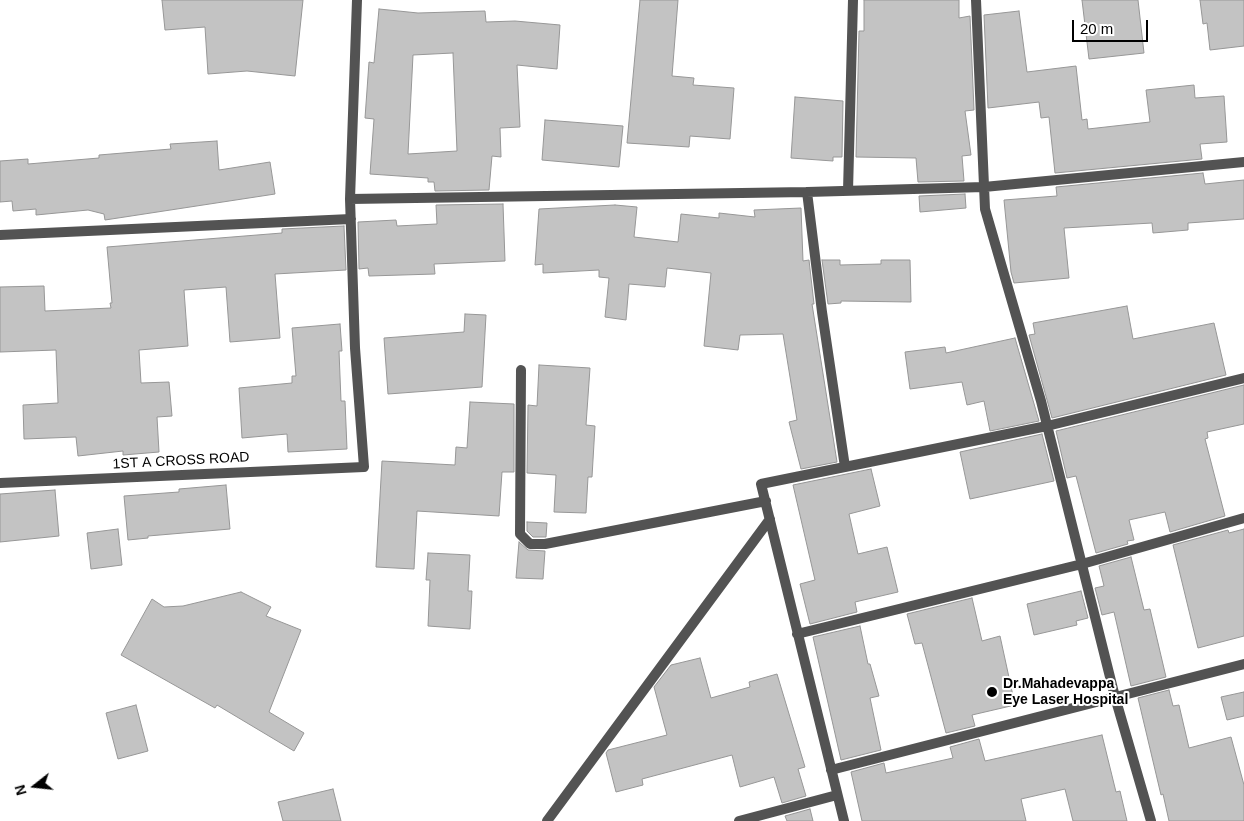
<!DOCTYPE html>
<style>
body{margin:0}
#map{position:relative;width:1244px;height:821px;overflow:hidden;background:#fff;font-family:Arial,sans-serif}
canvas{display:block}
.north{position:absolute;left:10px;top:761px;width:50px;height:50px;-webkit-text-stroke:4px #fff;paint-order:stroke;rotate:254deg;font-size:14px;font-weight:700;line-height:20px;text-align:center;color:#000}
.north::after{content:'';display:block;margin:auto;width:18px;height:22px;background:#000;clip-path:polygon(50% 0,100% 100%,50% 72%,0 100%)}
.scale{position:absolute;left:1072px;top:20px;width:76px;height:22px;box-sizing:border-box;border:2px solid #000;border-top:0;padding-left:6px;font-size:15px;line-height:18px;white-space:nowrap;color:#000;-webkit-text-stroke:4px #fff;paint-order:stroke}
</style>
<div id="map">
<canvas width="1244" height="821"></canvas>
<div class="north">N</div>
<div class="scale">20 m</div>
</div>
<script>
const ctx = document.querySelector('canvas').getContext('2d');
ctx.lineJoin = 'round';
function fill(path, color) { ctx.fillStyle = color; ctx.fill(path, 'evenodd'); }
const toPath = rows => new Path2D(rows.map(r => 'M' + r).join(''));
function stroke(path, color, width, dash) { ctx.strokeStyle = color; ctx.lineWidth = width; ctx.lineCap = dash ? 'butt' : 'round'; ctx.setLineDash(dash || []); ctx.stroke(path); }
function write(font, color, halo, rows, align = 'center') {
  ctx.font = font + ' Arial,sans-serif'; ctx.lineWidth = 4; ctx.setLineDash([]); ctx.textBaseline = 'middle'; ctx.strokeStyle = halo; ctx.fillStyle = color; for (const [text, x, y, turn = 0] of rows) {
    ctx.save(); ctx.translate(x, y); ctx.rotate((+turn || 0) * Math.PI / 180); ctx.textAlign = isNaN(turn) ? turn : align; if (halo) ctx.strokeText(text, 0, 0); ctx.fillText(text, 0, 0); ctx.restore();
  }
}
const building = toPath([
 [162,0,303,0,295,76,247,71,208,74,205,27,165,30,162,0],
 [640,0,678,0,672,76,694,78,693,85,734,88,730,139,690,136,689,147,627,143,640,0],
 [864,0,959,0,959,18,970,16,974,110,965,111,971,155,962,156,964,181,918,182,916,158,856,157,859,31,864,31,864,0],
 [1082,0,1138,0,1144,53,1089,59,1082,0],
 [1200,0,1244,0,1244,46,1210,50,1207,23,1203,24,1200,0],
 [379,9,418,13,485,11,486,22,515,21,560,25,557,69,517,65,520,127,500,128,501,157,492,156,489,190,435,191,434,182,428,182,428,178,370,174,374,119,365,118,369,62,374,63,379,9],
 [453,53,457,151,408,154,413,55,453,53],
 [1019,11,1027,72,1076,66,1082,120,1087,119,1088,129,1150,122,1146,90,1194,85,1195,98,1224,96,1227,142,1200,144,1202,159,1055,173,1049,117,1041,118,1039,102,988,108,984,15,1019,11],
 [795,97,843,101,842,157,833,157,833,161,791,158,795,97],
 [545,120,623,126,619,167,542,160,545,120],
 [217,141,219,170,270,162,275,194,105,220,104,214,88,210,36,215,36,209,13,211,12,201,0,202,0,161,28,159,28,164,99,158,99,155,171,149,170,144,217,141],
 [1203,173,1205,184,1244,180,1244,219,1188,223,1188,230,1153,233,1152,223,1064,228,1069,278,1014,283,1011,272,1004,200,1057,196,1056,187,1203,173],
 [965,194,966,208,920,212,919,196,965,194],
 [503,204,505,261,434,264,435,274,369,276,368,268,359,269,358,222,396,220,397,226,437,224,436,205,503,204],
 [615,205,637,207,634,237,678,242,681,214,719,218,719,213,755,217,754,210,801,208,803,261,809,260,814,304,812,304,837,462,801,469,789,422,797,420,783,334,740,335,738,350,704,346,711,273,667,268,665,287,629,284,626,320,605,317,609,278,599,277,599,270,543,273,543,264,535,265,539,209,615,205],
 [344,226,346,270,275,274,280,338,230,342,226,287,184,290,188,346,139,350,141,383,169,382,172,416,157,417,159,452,123,455,123,451,78,456,76,437,24,439,23,405,58,403,56,350,0,352,0,287,44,286,45,311,111,308,110,303,112,303,107,247,282,233,282,229,344,226],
 [822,260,840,260,840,265,881,264,881,260,910,260,911,302,841,301,841,303,828,304,822,260],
 [1127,306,1133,339,1214,323,1226,375,1052,418,1029,335,1035,334,1033,323,1127,306],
 [465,314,486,315,482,387,388,394,384,338,464,332,465,314],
 [340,324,342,351,339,351,341,401,345,401,347,449,288,452,287,434,242,438,239,388,292,383,292,376,296,376,292,328,340,324],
 [1015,338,1039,421,990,431,984,401,967,405,962,382,910,389,905,352,945,347,946,353,1015,338],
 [539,365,590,368,586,425,595,426,592,477,588,477,586,513,554,512,556,475,527,473,528,405,537,406,539,365],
 [1244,385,1244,424,1207,432,1208,438,1205,439,1225,516,1170,532,1165,512,1129,520,1134,540,1127,541,1128,544,1096,553,1076,476,1067,478,1056,431,1244,385],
 [470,402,514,404,514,472,502,472,499,516,417,511,414,569,376,567,382,461,455,465,456,447,467,448,470,402],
 [1042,434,1054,481,970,499,960,452,1042,434],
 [871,469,880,506,849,514,858,554,887,547,898,592,855,602,857,612,810,624,800,584,815,580,793,485,871,469],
 [226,485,230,529,148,536,148,538,128,540,124,496,179,492,179,489,226,485],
 [55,490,59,536,0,542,0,494,55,490],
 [527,522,547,523,546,537,533,537,527,531,527,522],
 [118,529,122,565,91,569,87,533,118,529],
 [1244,529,1244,636,1198,648,1173,545,1228,530,1229,533,1244,529],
 [519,542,528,550,545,551,543,579,516,578,519,542],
 [428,553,470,555,468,591,472,591,470,629,428,626,430,580,426,580,428,553],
 [1131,557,1144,610,1150,609,1166,677,1131,686,1114,612,1102,615,1095,588,1104,586,1099,566,1131,557],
 [1081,591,1088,618,1076,621,1077,625,1034,635,1027,604,1081,591],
 [241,592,271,607,266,616,301,630,269,712,304,733,294,751,217,705,215,708,121,655,152,599,164,607,183,606,241,592],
 [972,598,982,641,1000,636,1015,705,972,715,975,726,946,733,922,643,915,644,907,614,972,598],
 [860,626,868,664,870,664,879,696,870,698,881,750,841,760,813,637,860,626],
 [700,658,711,698,750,687,749,682,777,674,805,767,798,769,806,796,782,803,774,777,740,787,732,755,642,779,643,785,616,792,606,753,608,750,667,735,654,687,671,665,700,658],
 [1169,690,1173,706,1179,705,1189,748,1231,737,1244,785,1244,821,1169,821,1163,794,1161,795,1138,698,1169,690],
 [1244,692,1244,716,1227,720,1221,697,1244,692],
 [136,705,148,751,118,759,106,713,136,705],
 [1102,735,1116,792,1120,791,1127,821,1073,821,1065,789,1021,799,1026,821,862,821,851,772,884,763,886,773,953,758,950,747,979,739,985,761,1102,735],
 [333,789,341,821,283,821,278,802,333,789],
 [810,809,813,821,787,821,785,816,810,809]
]);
fill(building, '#c3c3c3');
stroke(building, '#979797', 1);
stroke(toPath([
 [976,0,985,209,1041,401,1115,697,1151,821],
 [848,191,853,0],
 [807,192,822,312,845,467],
 [350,199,807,192,984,187,1244,162],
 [0,235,351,219],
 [521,370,520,534,530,544,545,544,766,501],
 [0,483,364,467,355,348,350,199,357,0],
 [797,634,1082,564,1244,518],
 [831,770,1244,664],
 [547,821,770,519],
 [739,821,837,795],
 [844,821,761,484,1047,426,1244,378]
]), '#535353', 10);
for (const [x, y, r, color] of [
 [992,692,6,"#000"]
]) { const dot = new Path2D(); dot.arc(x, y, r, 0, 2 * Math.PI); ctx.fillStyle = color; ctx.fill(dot); stroke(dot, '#fff', 2); }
write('14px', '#000', '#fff', [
 ["1ST A CROSS ROAD",181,461,-3]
]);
write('bold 14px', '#000', '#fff', [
 ["Dr.Mahadevappa",1003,684],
 ["Eye Laser Hospital",1003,700]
], 'left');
</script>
